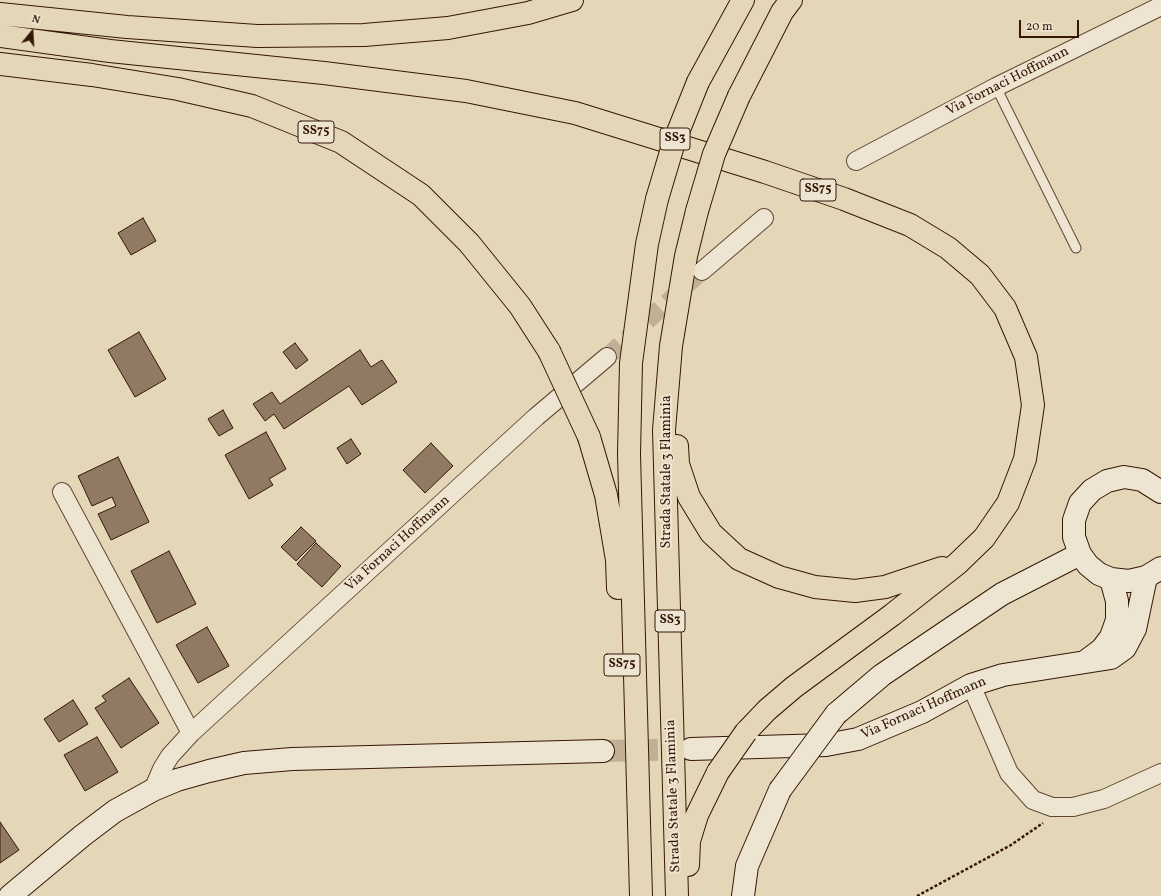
<!DOCTYPE html>
<style>
body{margin:0}
#map{position:relative;width:1161px;height:896px;overflow:hidden;background:#e4d7b8;font-family:Vollkorn,serif}
canvas{display:block}
.north{position:absolute;left:12px;top:12px;width:40px;height:40px;-webkit-text-stroke:3px #ede5d1;paint-order:stroke;rotate:18deg;font-size:11px;font-weight:700;line-height:16px;text-align:center;color:#361607}
.north::after{content:'';display:block;margin:auto;width:14px;height:18px;background:#361607;clip-path:polygon(50% 0,100% 100%,50% 72%,0 100%)}
.scale{position:absolute;left:1019px;top:20px;width:60px;height:18px;box-sizing:border-box;border:2px solid #361607;border-top:0;padding-left:5px;font-size:12px;line-height:14px;white-space:nowrap;color:#361607;-webkit-text-stroke:3px #ede5d1;paint-order:stroke}
</style>
<div id="map">
<canvas width="1161" height="896"></canvas>
<div class="north">N</div>
<div class="scale">20 m</div>
</div>
<script>
const ctx = document.querySelector('canvas').getContext('2d');
ctx.lineJoin = 'round';
function fill(path, color) { ctx.fillStyle = color; ctx.fill(path, 'evenodd'); }
const toPath = rows => new Path2D(rows.map(r => 'M' + r).join(''));
function stroke(path, color, width, dash) { ctx.strokeStyle = color; ctx.lineWidth = width; ctx.lineCap = dash ? 'butt' : 'round'; ctx.setLineDash(dash || []); ctx.stroke(path); }
function write(font, color, halo, rows, align = 'center') {
  ctx.font = font + ' Vollkorn,serif'; ctx.lineWidth = 4; ctx.setLineDash([]); ctx.textBaseline = 'middle'; ctx.strokeStyle = halo; ctx.fillStyle = color; for (const [text, x, y, turn = 0] of rows) {
    ctx.save(); ctx.translate(x, y); ctx.rotate((+turn || 0) * Math.PI / 180); ctx.textAlign = isNaN(turn) ? turn : align; if (halo) ctx.strokeText(text, 0, 0); ctx.fillText(text, 0, 0); ctx.restore();
  }
}
const building = toPath([
 [143,218,156,241,131,255,118,233,143,218],
 [139,332,166,379,135,397,108,350,139,332],
 [295,343,308,360,296,369,283,352,295,343],
 [360,350,371,367,382,360,397,382,362,405,349,386,284,429,274,414,265,421,253,404,272,392,280,404,360,350],
 [223,410,233,428,219,436,208,419,223,410],
 [266,432,286,469,269,479,273,485,249,499,225,455,266,432],
 [351,439,361,454,347,464,337,448,351,439],
 [431,443,453,466,425,493,403,470,431,443],
 [118,457,149,522,111,540,98,514,116,506,112,497,92,506,78,476,118,457],
 [301,527,316,541,296,561,281,547,301,527],
 [316,543,341,566,322,587,297,564,316,543],
 [169,551,196,604,157,623,131,571,169,551],
 [207,627,229,666,198,683,176,645,207,627],
 [129,678,159,723,121,748,95,708,106,701,102,696,129,678],
 [73,700,88,724,59,742,44,719,73,700],
 [97,737,118,772,85,791,64,755,97,737],
 [0,822,19,850,0,863,0,822]
]);
fill(building, '#907a63');
stroke(building, '#361607', 1);
stroke(toPath([
 [607,357,702,271]
]), '#c1b095', 18, [18, 9]);
stroke(toPath([
 [603,751,691,749]
]), '#c1b095', 22, [22, 11]);
const service = toPath([
 [996,87,1076,248]
]);
const minor = toPath([
 [856,161,996,87,1161,6],
 [702,271,764,218],
 [62,492,191,733],
 [971,685,1009,773,1033,800,1052,807,1073,807,1104,799,1161,773],
 [153,790,162,769,170,756,191,733,536,417,607,357]
]);
const secondary = toPath([
 [1161,492,1142,480,1124,477,1107,481,1092,490,1080,503,1074,520,1074,537,1080,554,1088,565,1099,574,1111,579,1129,581,1146,577,1161,568],
 [1086,661,1102,649,1111,637,1117,620,1117,601,1111,579],
 [836,714,882,675,1002,594,1080,554],
 [691,749,826,745,858,739,922,712,971,685,1003,675,1111,658,1125,648,1135,629,1146,577],
 [10,896,82,836,115,811,153,790,177,780,209,771,244,763,292,759,603,751],
 [743,896,747,866,780,790]
]);
const trunk = toPath([
 [0,14,127,27,257,36,364,35,448,28,528,13,572,0],
 [0,36,110,51,324,73,466,91,575,113,765,172,844,199,910,225,948,248,980,275,1005,308,1026,357,1033,405,1025,459,1008,503,984,538,957,564,892,615,794,687,767,710,746,732],
 [0,64,92,75,178,89,252,106,341,142,421,195,469,243,520,306,549,351],
 [698,82,743,0],
 [739,96,782,12,791,0],
 [589,437,606,495,617,560,618,588],
 [677,446,678,464,689,497,711,533,739,559,779,577,815,587,855,591,885,587,942,568],
 [688,865,689,841,697,815,718,772],
 [641,896,629,454,631,363,647,244,657,199],
 [677,896,664,430,671,346,686,256,697,211]
]);
stroke(service, '#624633', 11);
stroke(minor, '#624633', 20);
stroke(secondary, '#361607', 24);
stroke(trunk, '#361607', 24);
stroke(toPath([
 [917,896,1011,845,1043,823]
]), '#361607', 2.5, [3, 2]);
stroke(service, '#ede5d1', 9);
stroke(minor, '#ede5d1', 18);
stroke(secondary, '#ede5d1', 22);
stroke(trunk, '#e4d7b8', 22);
const secondaryBridge = toPath([
 [780,790,836,714]
]);
const trunkBridge = toPath([
 [657,199,674,142,698,82],
 [697,211,714,154,739,96],
 [549,351,589,437],
 [718,772,746,732]
]);
stroke(secondaryBridge, '#361607', 24, []);
stroke(trunkBridge, '#361607', 24, []);
stroke(secondaryBridge, '#ede5d1', 22);
stroke(trunkBridge, '#e4d7b8', 22);
for (const [x, y, w] of [
 [316,132,36],
 [675,139,30],
 [818,190,36],
 [670,621,30],
 [622,665,36]
]) { const box = new Path2D(); box.roundRect(x - w / 2, y - 11, w, 22, 3); ctx.fillStyle = '#ede5d1'; ctx.fill(box); stroke(box, '#361607', 1); }
write('bold 13px', '#361607', null, [
 ["SS75",316,132],
 ["SS3",675,139],
 ["SS75",818,190],
 ["SS3",670,621],
 ["SS75",622,665]
]);
write('14px', '#361607', '#ede5d1', [
 ["Via Fornaci Hoffmann",1008,82,-27],
 ["Strada Statale 3 Flaminia",667,472,-90],
 ["Via Fornaci Hoffmann",398,544,-42],
 ["Via Fornaci Hoffmann",924,709,-24],
 ["Strada Statale 3 Flaminia",674,796,-92]
]);
</script>
